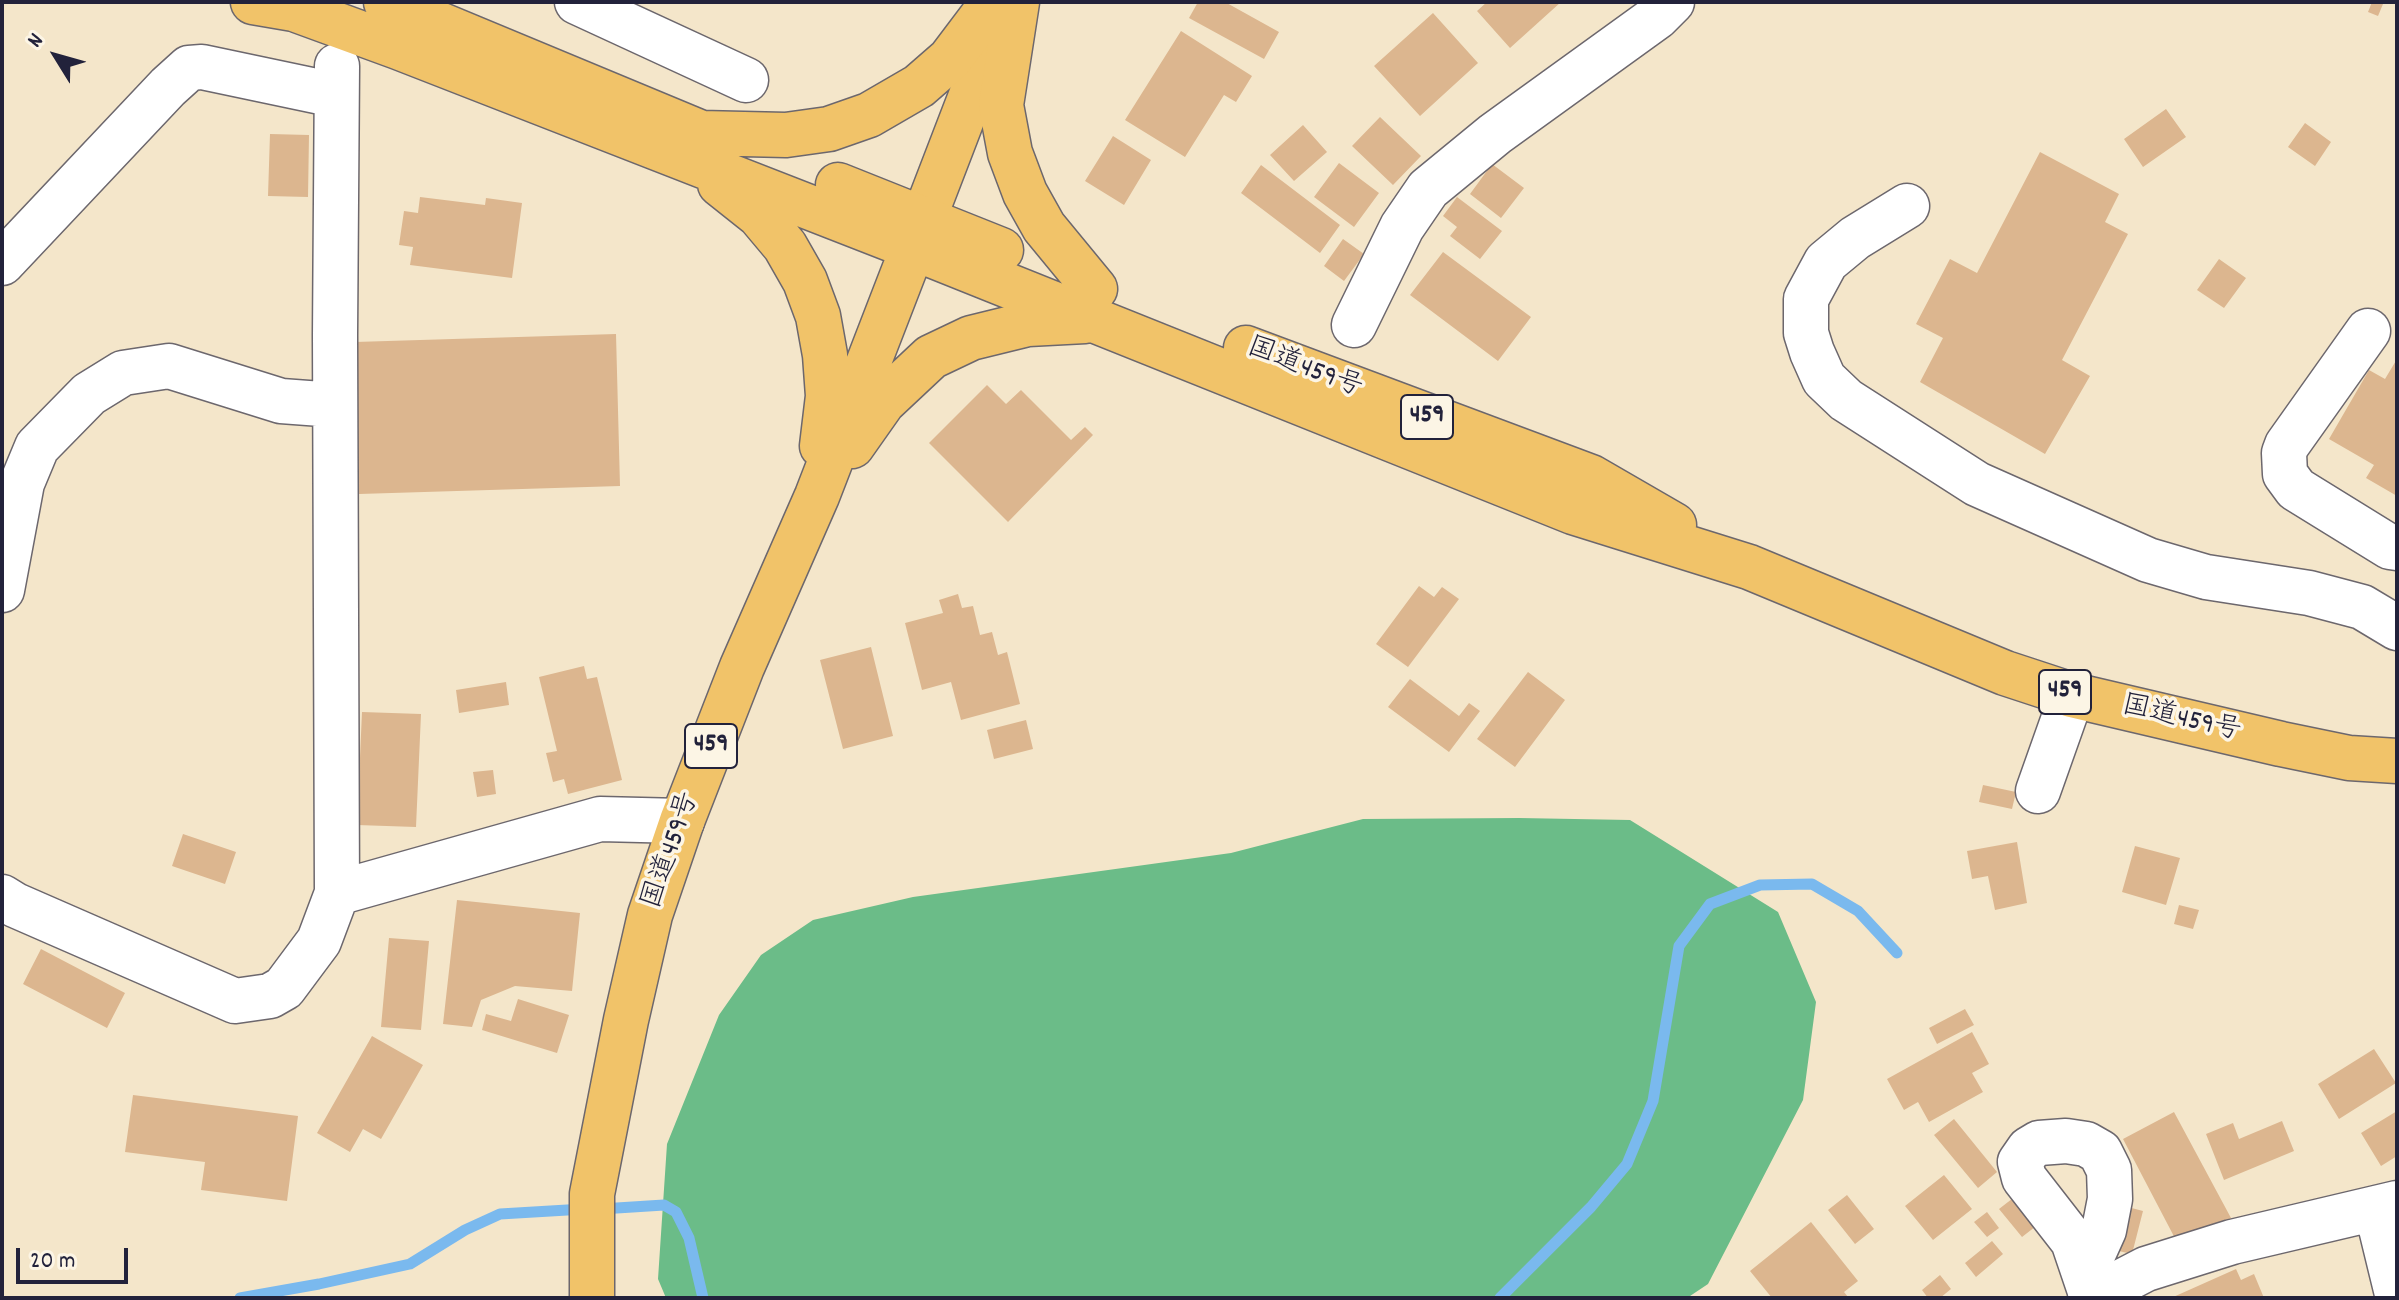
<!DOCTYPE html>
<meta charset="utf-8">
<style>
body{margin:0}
#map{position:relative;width:2399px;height:1300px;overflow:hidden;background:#f4e6ca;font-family:Dekko,sans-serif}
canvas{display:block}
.frame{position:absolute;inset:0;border:4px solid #22223b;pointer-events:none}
.north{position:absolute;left:16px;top:16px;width:80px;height:80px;-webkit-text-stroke:6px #fcf5e5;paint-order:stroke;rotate:307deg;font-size:22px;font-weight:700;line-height:32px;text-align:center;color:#22223b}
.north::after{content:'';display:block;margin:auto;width:28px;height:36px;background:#22223b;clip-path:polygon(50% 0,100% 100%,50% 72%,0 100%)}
.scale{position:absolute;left:16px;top:1248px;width:112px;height:36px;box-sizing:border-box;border:4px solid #22223b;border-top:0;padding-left:10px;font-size:24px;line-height:28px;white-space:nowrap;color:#22223b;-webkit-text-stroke:6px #fcf5e5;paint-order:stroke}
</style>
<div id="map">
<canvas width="2399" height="1300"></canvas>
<div class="frame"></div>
<div class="north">N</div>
<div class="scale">20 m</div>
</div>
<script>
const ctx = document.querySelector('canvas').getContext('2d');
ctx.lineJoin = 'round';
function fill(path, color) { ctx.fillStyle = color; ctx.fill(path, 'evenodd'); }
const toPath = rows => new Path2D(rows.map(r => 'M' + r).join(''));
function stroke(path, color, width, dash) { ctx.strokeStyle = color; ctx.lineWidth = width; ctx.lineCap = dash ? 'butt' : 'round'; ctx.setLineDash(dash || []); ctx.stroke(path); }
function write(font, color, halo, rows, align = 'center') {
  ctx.font = font + ' Dekko,"Klee One",sans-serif'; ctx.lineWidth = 7; ctx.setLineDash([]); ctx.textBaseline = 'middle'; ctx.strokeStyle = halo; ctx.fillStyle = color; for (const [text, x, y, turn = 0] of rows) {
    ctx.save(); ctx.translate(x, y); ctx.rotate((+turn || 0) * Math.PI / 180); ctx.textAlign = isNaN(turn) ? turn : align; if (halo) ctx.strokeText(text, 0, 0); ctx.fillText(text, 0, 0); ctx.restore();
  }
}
fill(toPath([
 [1519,818,1630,820,1778,912,1816,1002,1803,1100,1708,1284,1687,1298,666,1298,658,1279,667,1144,719,1015,761,955,813,920,913,897,1231,853,1363,819]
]), '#6bbc88');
stroke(toPath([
 [601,1209,664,1205,676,1212,689,1238,703,1298],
 [240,1298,319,1284,410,1264,465,1230,500,1214,584,1209],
 [1500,1298,1591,1207,1627,1164,1653,1101,1679,946,1710,904,1760,885,1812,884,1858,911,1897,953]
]), '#7ab9ee', 11);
fill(toPath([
 [1198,2,1225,2,1279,32,1264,59,1189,18],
 [1487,2,1561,2,1510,48,1477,11],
 [2372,2,2383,4,2378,16,2368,12],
 [1433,13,1478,63,1420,116,1374,66],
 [1181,31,1252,76,1236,102,1224,95,1185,157,1125,120],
 [2166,109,2186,137,2143,167,2124,139],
 [1380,117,1421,156,1393,185,1352,146],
 [2305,123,2331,142,2315,166,2288,147],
 [1303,125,1327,152,1294,181,1270,155],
 [270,134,309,135,308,197,268,196],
 [1113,136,1151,160,1124,205,1085,181],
 [2040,152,2119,194,2105,222,2128,234,2062,360,2090,376,2045,454,1920,382,1943,338,1916,324,1950,259,1977,273],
 [1339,163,1379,193,1354,227,1314,197],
 [1492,164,1524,188,1501,218,1470,194],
 [1261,165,1340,225,1320,253,1241,193],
 [420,197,485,205,486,198,522,203,512,278,410,265,413,247,399,245,404,211,418,213],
 [1457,197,1502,231,1480,259,1450,236,1457,227,1443,216],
 [1343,239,1364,254,1344,281,1324,266],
 [1443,252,1531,317,1498,361,1410,295],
 [2219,259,2246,278,2224,308,2197,290],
 [616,334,620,486,359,494,355,342],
 [2397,359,2397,496,2366,478,2374,465,2329,439,2369,370,2385,379],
 [987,385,1006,404,1021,390,1071,440,1085,427,1093,435,1008,522,929,443],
 [1419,586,1434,597,1442,587,1459,599,1408,667,1376,644],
 [958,594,962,608,973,606,980,635,992,632,998,655,1007,652,1020,704,961,720,951,682,922,690,905,623,943,613,939,600],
 [871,647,893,736,843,749,820,660],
 [584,666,587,679,597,677,622,780,568,794,564,779,553,782,546,753,557,751,539,677],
 [1528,672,1565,700,1515,767,1477,739],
 [1410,679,1459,716,1469,703,1480,711,1449,752,1388,707],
 [506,682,509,705,459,713,456,690],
 [362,712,421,714,416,827,357,825],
 [1026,720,1033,749,994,759,987,730],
 [493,770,496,794,477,797,473,772],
 [1983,785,2016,792,2012,809,1979,802],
 [183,834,236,852,225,884,172,866],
 [2017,842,2027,903,1995,910,1988,876,1972,879,1967,851],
 [2135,846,2180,858,2166,905,2122,892],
 [457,900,580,913,572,991,515,986,481,1000,472,1027,443,1024],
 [2179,905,2199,910,2193,929,2174,924],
 [389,938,429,941,421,1030,381,1027],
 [41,949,125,993,107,1028,23,984],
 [518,999,569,1015,557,1053,482,1030,486,1014,511,1021],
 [1965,1009,1974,1025,1937,1044,1929,1028],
 [1972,1032,1989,1064,1972,1073,1983,1092,1929,1122,1918,1102,1904,1110,1887,1079],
 [372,1036,423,1065,381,1139,363,1129,350,1152,317,1133],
 [2374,1049,2396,1083,2339,1119,2318,1084],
 [133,1095,298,1116,287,1201,201,1190,205,1162,125,1152],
 [2397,1111,2397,1156,2381,1166,2361,1133],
 [2174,1112,2231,1218,2179,1246,2123,1139],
 [1954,1119,1997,1172,1978,1188,1934,1135],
 [2282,1121,2294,1151,2224,1180,2206,1134,2233,1123,2239,1139],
 [1944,1175,1972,1209,1933,1240,1905,1206],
 [1847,1195,1874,1229,1855,1244,1828,1210],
 [2017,1195,2040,1223,2022,1237,1999,1209],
 [2120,1205,2143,1211,2132,1254,2110,1249],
 [1987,1212,1999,1228,1987,1237,1974,1222],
 [1811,1222,1858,1281,1844,1292,1848,1297,1846,1298,1772,1298,1750,1271],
 [1992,1241,2003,1254,1976,1277,1965,1263],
 [2236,1269,2241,1280,2254,1274,2264,1298,2171,1298],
 [1940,1275,1951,1289,1940,1298,1928,1298,1922,1290]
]), '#dcb68f');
const minor = toPath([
 [577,2,746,80],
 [1907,206,1855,238,1826,262,1806,299,1806,333,1812,352,1824,379,1846,400,1977,484,2148,560,2206,577,2309,593,2362,607,2397,628],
 [2,263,168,87,189,68,202,67,335,95],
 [1354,325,1402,227,1428,189,1495,134,1657,17,1672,2],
 [2368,331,2287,445,2284,453,2285,474,2296,489,2390,547,2397,548],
 [2,590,22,483,37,447,89,394,123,373,169,366,281,401,335,405],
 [2038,791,2072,695],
 [337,893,600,819,682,821],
 [2,897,15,905,235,1001,270,996,284,988,319,941,337,893,335,335,337,66],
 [2376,1208,2397,1294],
 [2082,1267,2095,1250,2104,1230,2110,1199,2109,1170,2100,1152,2086,1144,2066,1141,2039,1143,2029,1149,2020,1162,2024,1178,2073,1241,2092,1297],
 [2090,1298,2146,1269,2232,1242,2397,1203]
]);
const major = toPath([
 [924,218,1007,2]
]);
const highway = toPath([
 [253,2,294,9,398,47,914,248,1573,512,1749,567,2005,673,2072,695,2281,744,2349,758,2397,761],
 [386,2,699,132],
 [1017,2,1001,105,1010,153,1025,193,1044,227,1095,289],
 [701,133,786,135,829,129,869,115,919,86,950,59,993,2],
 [720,184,759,215,785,246,805,281,818,316,825,355,828,396,822,446],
 [838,185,1001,250],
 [1246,348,1591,477,1674,525],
 [852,446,883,402,931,357,971,338,1028,324,1085,321],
 [592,1298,592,1194,626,1020,650,915,682,821,742,667,817,496,924,219]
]);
stroke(minor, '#6c676d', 47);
stroke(major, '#6c676d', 47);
stroke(highway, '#6c676d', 47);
stroke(minor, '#fff', 44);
stroke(major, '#f1c369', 44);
stroke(highway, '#f1c369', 44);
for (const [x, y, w] of [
 [1427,417,52],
 [2065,692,52],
 [711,746,52]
]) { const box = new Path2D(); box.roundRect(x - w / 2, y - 22, w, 44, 6); ctx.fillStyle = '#fcf5e5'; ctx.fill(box); stroke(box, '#22223b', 2); }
write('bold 26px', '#22223b', null, [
 ["459",1427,417],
 ["459",2065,692],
 ["459",711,746]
]);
write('28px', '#22223b', '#fcf5e5', [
 ["国道459号",1304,370,21],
 ["国道459号",2181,721,13],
 ["国道459号",673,851,-71]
]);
</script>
